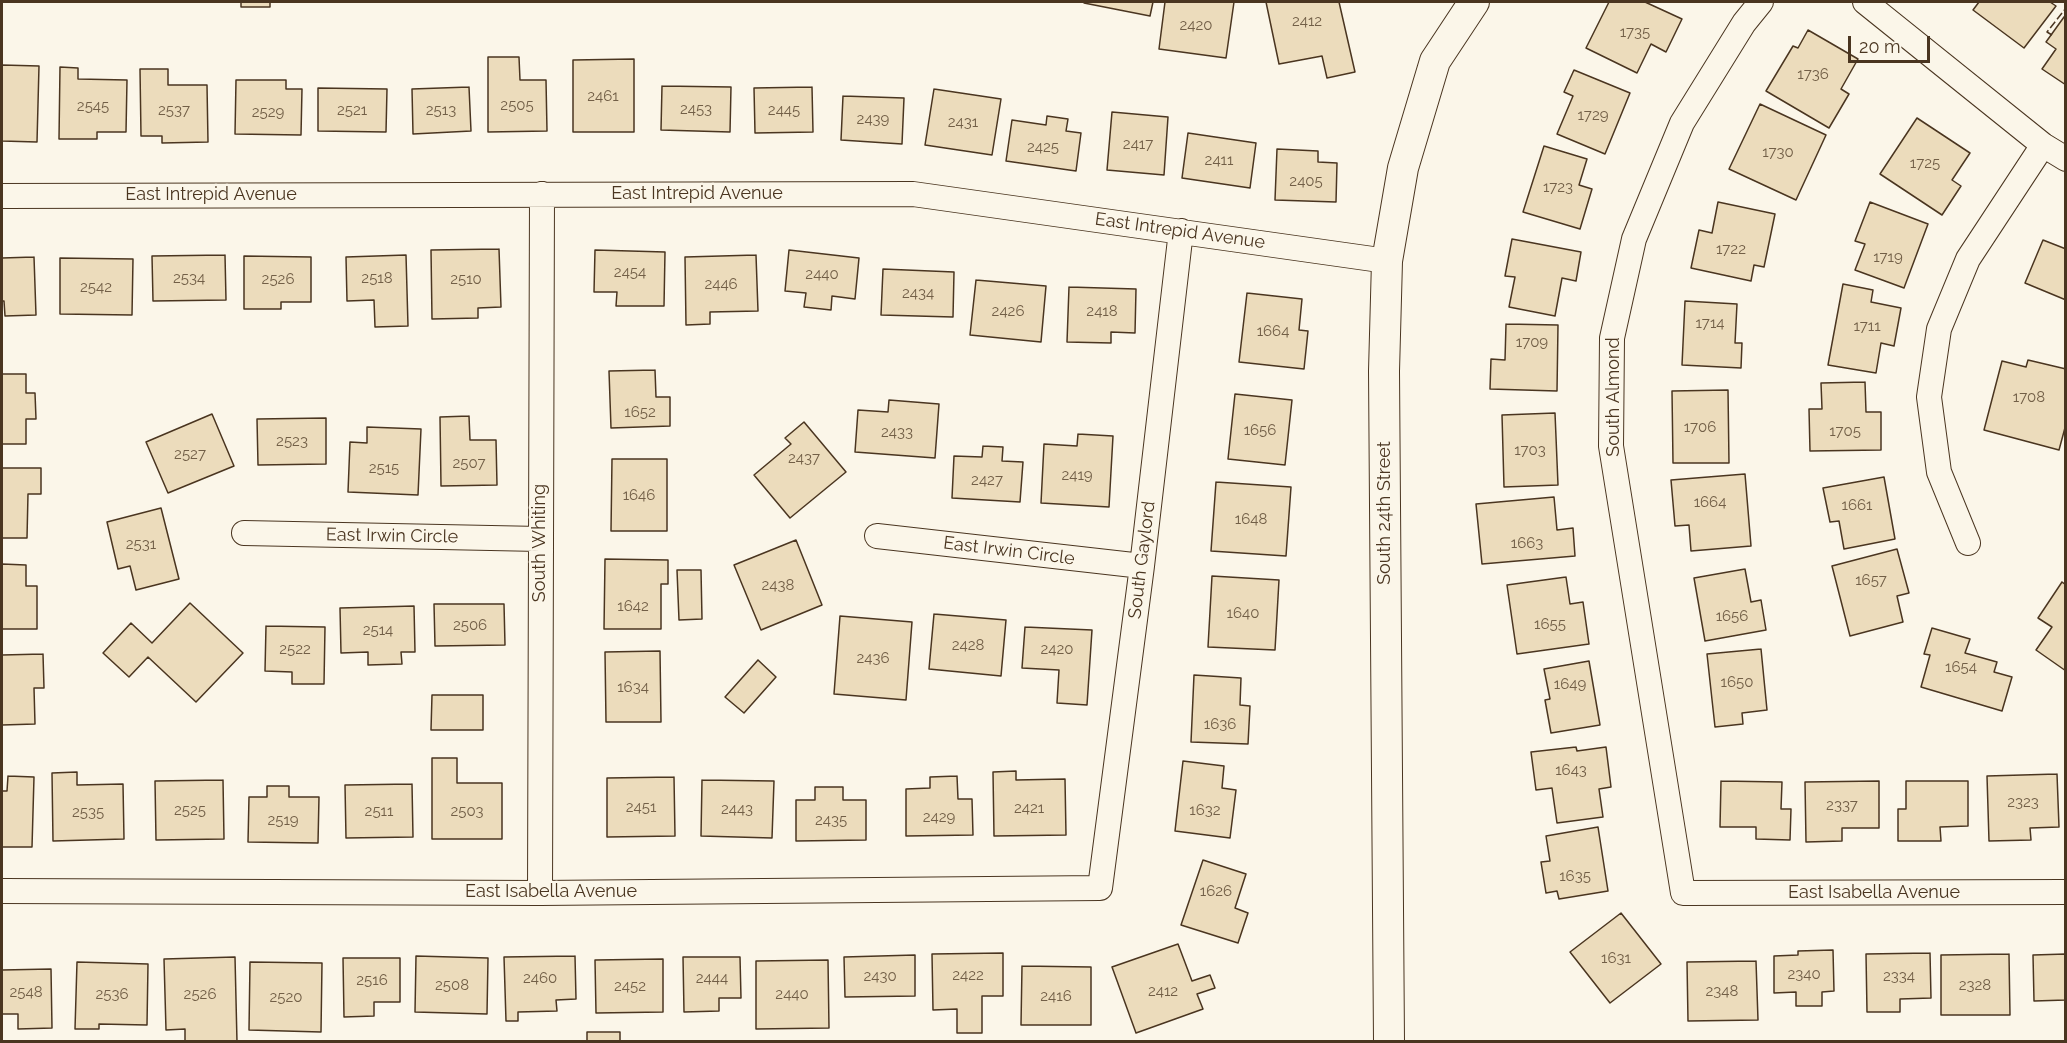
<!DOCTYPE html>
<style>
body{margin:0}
#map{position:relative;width:2067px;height:1043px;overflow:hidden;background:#fbf6e9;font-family:Raleway,sans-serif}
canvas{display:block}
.frame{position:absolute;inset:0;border:3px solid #4a3520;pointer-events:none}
.scale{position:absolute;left:1848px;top:36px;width:82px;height:27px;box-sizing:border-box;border:3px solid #4a3520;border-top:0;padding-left:8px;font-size:18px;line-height:21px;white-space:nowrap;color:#4a3520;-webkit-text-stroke:4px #fbf6e9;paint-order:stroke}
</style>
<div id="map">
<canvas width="2067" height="1043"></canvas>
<div class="frame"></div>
<div class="scale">20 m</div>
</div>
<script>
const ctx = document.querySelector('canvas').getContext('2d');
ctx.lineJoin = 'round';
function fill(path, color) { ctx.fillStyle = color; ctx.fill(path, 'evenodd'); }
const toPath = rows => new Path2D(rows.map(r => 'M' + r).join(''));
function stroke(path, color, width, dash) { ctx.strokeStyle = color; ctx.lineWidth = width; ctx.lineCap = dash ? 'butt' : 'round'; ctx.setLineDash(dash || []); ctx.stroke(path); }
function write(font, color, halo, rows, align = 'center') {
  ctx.font = font + ' Raleway,sans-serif'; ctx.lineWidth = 4.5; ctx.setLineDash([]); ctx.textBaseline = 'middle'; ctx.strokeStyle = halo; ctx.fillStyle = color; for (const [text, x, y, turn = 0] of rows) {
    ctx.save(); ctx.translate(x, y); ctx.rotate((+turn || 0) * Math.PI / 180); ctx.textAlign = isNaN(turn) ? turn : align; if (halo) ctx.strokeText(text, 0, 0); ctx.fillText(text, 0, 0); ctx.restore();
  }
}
const building = toPath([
 [241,2,270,2,270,7,241,7,241,2],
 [1165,2,1234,2,1226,58,1159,49,1165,2],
 [1266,2,1339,2,1355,72,1327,78,1322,56,1279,64,1266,2],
 [1609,2,1645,2,1682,19,1666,52,1651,44,1637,73,1586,48,1609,2],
 [1979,2,2050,2,2056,6,2024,48,1973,10,1979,2],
 [1084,3,1084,2,1153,2,1150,16,1084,3],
 [2064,17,2066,19,2066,85,2042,69,2056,49,2046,42,2064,17],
 [1808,30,1858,59,1841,89,1849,94,1829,128,1766,91,1793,46,1798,48,1808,30],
 [488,57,519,57,520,80,546,80,547,131,488,132,488,57],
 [634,59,634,132,573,132,573,60,634,59],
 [2,65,39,66,37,142,2,141,2,65],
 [60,67,78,68,78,79,127,80,126,132,97,132,97,139,59,139,60,67],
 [140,69,168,69,168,85,207,85,208,142,162,143,162,136,141,136,140,69],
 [1574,70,1630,93,1605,154,1557,134,1573,96,1564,92,1574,70],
 [236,80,286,80,286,89,302,89,301,135,235,134,236,80],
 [662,86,731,87,730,132,661,130,662,86],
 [469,87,471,131,413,134,412,89,469,87],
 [812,87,813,132,755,133,754,88,812,87],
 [318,88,387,89,386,132,318,131,318,88],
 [934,89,1001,99,992,155,925,145,934,89],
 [843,96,904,98,902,144,841,140,843,96],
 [1760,104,1826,135,1796,200,1729,169,1760,104],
 [1112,112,1168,117,1164,175,1107,170,1112,112],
 [1047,116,1068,119,1066,131,1081,133,1076,171,1006,161,1012,120,1046,125,1047,116],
 [1917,118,1970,153,1952,180,1961,186,1942,215,1880,174,1917,118],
 [1188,133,1256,143,1250,188,1182,178,1188,133],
 [1544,146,1587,159,1579,185,1592,189,1580,229,1523,212,1544,146],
 [1277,149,1318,151,1318,162,1337,163,1336,202,1275,200,1277,149],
 [1718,202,1775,214,1764,267,1754,265,1751,281,1691,268,1699,230,1712,233,1718,202],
 [1870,202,1928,224,1904,288,1855,270,1865,244,1855,241,1870,202],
 [1512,239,1581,252,1576,281,1562,278,1555,316,1509,307,1515,277,1505,276,1512,239],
 [2043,240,2066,249,2066,300,2025,283,2043,240],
 [499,249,501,307,478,308,478,318,432,319,431,250,499,249],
 [595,250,665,252,664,306,616,306,617,292,594,292,595,250],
 [789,250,859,258,855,299,832,296,831,310,804,307,806,293,785,291,789,250],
 [225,255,226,300,153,301,152,256,225,255],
 [406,255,408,326,375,327,374,300,347,301,346,257,406,255],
 [756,255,758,311,710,312,710,324,686,325,685,257,756,255],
 [244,256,311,257,311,302,281,302,281,309,244,309,244,256],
 [34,257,36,315,5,316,4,301,2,301,2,258,34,257],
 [60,258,133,259,132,315,60,314,60,258],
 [883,269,954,272,953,317,881,315,883,269],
 [976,280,1046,286,1041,342,970,335,976,280],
 [1843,284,1873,290,1871,302,1901,308,1894,346,1881,343,1876,373,1828,365,1843,284],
 [1069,287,1136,289,1135,333,1111,332,1111,343,1067,342,1069,287],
 [1247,293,1302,299,1299,330,1308,331,1304,369,1239,362,1247,293],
 [1685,301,1737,304,1735,343,1742,343,1741,368,1682,365,1685,301],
 [1506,324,1558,325,1557,391,1490,389,1491,359,1505,360,1506,324],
 [2028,360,2066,369,2066,424,2059,450,1984,430,2002,361,2026,367,2028,360],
 [655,370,656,397,670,397,670,426,611,428,609,371,655,370],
 [2,374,26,374,26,393,35,393,36,419,26,419,26,444,2,444,2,374],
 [1865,382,1866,412,1881,412,1881,450,1810,451,1809,409,1822,409,1821,383,1865,382],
 [1728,390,1729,463,1673,463,1672,391,1728,390],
 [1235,394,1292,400,1285,465,1228,459,1235,394],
 [889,400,939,404,935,458,855,452,858,410,888,412,889,400],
 [1555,413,1558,485,1504,487,1502,415,1555,413],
 [212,414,234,466,168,493,146,442,212,414],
 [469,416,470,440,496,440,497,485,441,486,440,417,469,416],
 [326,418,326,464,258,465,257,419,326,418],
 [804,422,846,472,790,518,754,475,791,444,785,438,804,422],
 [367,427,421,429,418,495,348,492,350,442,367,443,367,427],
 [1078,434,1113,436,1109,507,1041,503,1044,444,1077,446,1078,434],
 [983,446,1003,447,1002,461,1023,462,1020,502,952,498,954,456,982,457,983,446],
 [612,459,667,459,667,531,611,531,612,459],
 [2,468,41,468,41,494,28,494,27,538,2,538,2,468],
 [1745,474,1751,546,1691,551,1689,525,1675,526,1671,480,1745,474],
 [1884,477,1895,539,1844,549,1839,521,1830,522,1823,488,1884,477],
 [1216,482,1291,487,1286,556,1211,551,1216,482],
 [1554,497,1557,530,1573,528,1575,556,1482,564,1476,504,1554,497],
 [161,508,179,579,136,590,130,566,118,569,107,522,161,508],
 [796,540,822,605,761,630,734,565,796,540],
 [1897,549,1909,593,1897,596,1903,622,1850,636,1832,566,1897,549],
 [605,559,668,560,668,584,661,584,661,629,604,629,605,559],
 [2,564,26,565,26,586,37,586,37,629,2,629,2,564],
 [1745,569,1751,602,1761,600,1766,630,1705,641,1694,578,1745,569],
 [677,570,701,570,702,619,679,620,677,570],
 [1212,576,1279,580,1275,650,1208,647,1212,576],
 [1566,577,1570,604,1583,602,1589,644,1517,654,1507,585,1566,577],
 [2062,582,2066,585,2066,671,2036,650,2052,627,2038,618,2062,582],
 [190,603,243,653,196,702,148,657,129,677,103,653,131,623,152,643,190,603],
 [434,604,504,604,505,645,435,646,434,604],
 [414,606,415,652,401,652,402,664,368,665,368,652,341,653,340,608,414,606],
 [934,614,1006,620,1001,676,929,669,934,614],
 [840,616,912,622,906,700,834,694,840,616],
 [266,626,325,627,324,684,292,684,292,672,265,671,266,626],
 [1025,627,1092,630,1087,705,1057,703,1059,670,1022,668,1025,627],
 [1932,628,1970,639,1965,653,1997,662,1994,672,2012,677,2002,711,1921,687,1930,655,1924,654,1932,628],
 [1761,649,1767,710,1742,713,1743,724,1715,727,1707,654,1761,649],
 [660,651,661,722,606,722,605,652,660,651],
 [43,654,44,688,34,688,35,724,2,725,2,655,43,654],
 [758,660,776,677,744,713,725,697,758,660],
 [1589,661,1600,725,1551,733,1545,700,1550,699,1544,669,1589,661],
 [1194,675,1241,678,1240,705,1250,706,1248,744,1191,742,1194,675],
 [432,695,483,695,483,730,431,730,432,695],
 [1576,747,1577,751,1606,747,1611,787,1599,789,1603,817,1557,823,1552,788,1536,790,1531,752,1576,747],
 [432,758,457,758,457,783,502,783,502,839,432,839,432,758],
 [1183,761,1224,766,1222,788,1236,790,1230,838,1175,831,1183,761],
 [1016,771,1016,780,1065,779,1066,835,994,836,993,772,1016,771],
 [77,772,77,785,123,784,124,839,53,841,52,773,77,772],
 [2057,774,2059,827,2030,828,2031,840,1989,841,1987,776,2057,774],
 [8,776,34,777,32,847,2,847,2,791,7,791,8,776],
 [957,776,958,799,972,799,973,835,906,836,906,789,930,788,930,777,957,776],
 [674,777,675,836,607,837,607,778,674,777],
 [223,780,224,839,156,840,155,781,223,780],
 [702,780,774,781,772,838,701,836,702,780],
 [1721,781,1782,782,1781,809,1791,809,1790,840,1756,839,1756,827,1720,827,1721,781],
 [1879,781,1879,828,1842,828,1842,841,1806,842,1805,782,1879,781],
 [1906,781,1968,781,1968,826,1940,827,1941,841,1898,841,1898,809,1906,809,1906,781],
 [412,784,413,837,346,838,345,785,412,784],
 [267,786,289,786,289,797,319,797,318,843,248,842,249,797,267,797,267,786],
 [815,787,843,787,843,800,866,800,866,840,796,841,796,800,815,800,815,787],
 [1598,827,1608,891,1559,899,1557,891,1546,893,1541,862,1550,861,1546,836,1598,827],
 [1203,860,1246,874,1235,908,1248,913,1238,943,1181,925,1203,860],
 [1621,913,1661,964,1610,1003,1570,952,1621,913],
 [1178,944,1192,981,1210,975,1215,988,1197,994,1203,1009,1136,1033,1112,967,1178,944],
 [1833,950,1834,991,1822,992,1822,1006,1796,1006,1796,992,1774,993,1774,956,1798,955,1798,951,1833,950],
 [1003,953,1003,996,982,996,982,1033,957,1033,957,1009,933,1010,932,954,1003,953],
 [1930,953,1931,998,1900,999,1900,1012,1867,1012,1866,954,1930,953],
 [2009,954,2010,1015,1941,1015,1941,955,2009,954],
 [2066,954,2066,1000,2034,1001,2033,955,2066,954],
 [915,955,915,996,845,997,844,957,915,955],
 [416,956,488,958,487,1014,415,1012,416,956],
 [575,956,576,999,556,1000,557,1011,518,1012,518,1021,506,1021,504,957,575,956],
 [235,957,237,1042,185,1042,185,1029,166,1030,164,959,235,957],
 [683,957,740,957,741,998,719,998,719,1011,684,1012,683,957],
 [343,958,400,958,400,1002,374,1002,374,1016,344,1017,343,958],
 [663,959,663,1012,596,1013,595,960,663,959],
 [828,960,829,1028,756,1029,756,961,828,960],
 [1756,961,1758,1020,1688,1021,1687,962,1756,961],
 [77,962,148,964,147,1025,99,1024,99,1029,75,1029,77,962],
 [250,962,322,963,321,1032,249,1030,250,962],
 [1022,966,1091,967,1091,1025,1021,1025,1022,966],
 [51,969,52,1028,18,1029,18,1014,2,1014,2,970,51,969],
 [587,1032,620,1032,620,1042,587,1042,587,1032]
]);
fill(building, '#ecdcbc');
stroke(building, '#4a3520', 1.5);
const minor = toPath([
 [1761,2,1744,23,1682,123,1634,239,1612,338,1611,446,1683,893,2066,892],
 [1865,2,2043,145,2066,159],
 [2,196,913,194,1387,261],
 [244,533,540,539],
 [877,536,1142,566],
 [1968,543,1939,472,1929,397,1939,329,1968,259,2043,145],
 [2,891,540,893,1100,888,1142,566,1181,231],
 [540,893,542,194]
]);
const tertiary = toPath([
 [1389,1042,1384,371,1387,261,1403,168,1435,61,1474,2]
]);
stroke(minor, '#4a3520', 26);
stroke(tertiary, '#4a3520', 32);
stroke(minor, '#fbf6e9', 24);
stroke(tertiary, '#fbf6e9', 30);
stroke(toPath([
 [2052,35,2047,32,2066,8]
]), '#4a3520', 1.5, [8, 3]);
write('15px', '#725f47', null, [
 ["2412",1307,21],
 ["2420",1196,25],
 ["1735",1635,32],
 ["1736",1813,74],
 ["2461",603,96],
 ["2505",517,105],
 ["2545",93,106],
 ["2453",696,109],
 ["2537",174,110],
 ["2521",352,110],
 ["2513",441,110],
 ["2445",784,110],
 ["2529",268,112],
 ["1729",1593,115],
 ["2439",873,119],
 ["2431",963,122],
 ["2417",1138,144],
 ["2425",1043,147],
 ["1730",1778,152],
 ["2411",1219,160],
 ["1725",1925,163],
 ["2405",1306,181],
 ["1723",1558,187],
 ["1722",1731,249],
 ["1719",1888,257],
 ["2454",630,272],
 ["2440",822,274],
 ["2534",189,278],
 ["2518",377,278],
 ["2526",278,279],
 ["2510",466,279],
 ["2446",721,284],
 ["2542",96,287],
 ["2434",918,293],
 ["2426",1008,311],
 ["2418",1102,311],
 ["1714",1710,323],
 ["1711",1867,326],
 ["1664",1273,331],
 ["1709",1532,342],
 ["1708",2029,397],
 ["1652",640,412],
 ["1706",1700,427],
 ["1656",1260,430],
 ["1705",1845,431],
 ["2433",897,432],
 ["2523",292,441],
 ["1703",1530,450],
 ["2527",190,454],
 ["2437",804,458],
 ["2507",469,463],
 ["2515",384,468],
 ["2419",1077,475],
 ["2427",987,480],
 ["1646",639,495],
 ["1664",1710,502],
 ["1661",1857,505],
 ["1648",1251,519],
 ["1663",1527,543],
 ["2531",141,544],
 ["1657",1871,580],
 ["2438",778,585],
 ["1642",633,606],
 ["1640",1243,613],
 ["1656",1732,616],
 ["1655",1550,624],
 ["2506",470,625],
 ["2514",378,630],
 ["2428",968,645],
 ["2522",295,649],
 ["2420",1057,649],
 ["2436",873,658],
 ["1654",1961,667],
 ["1650",1737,682],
 ["1649",1570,684],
 ["1634",633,687],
 ["1636",1220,724],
 ["1643",1571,770],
 ["2323",2023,802],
 ["2337",1842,805],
 ["2451",641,807],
 ["2421",1029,808],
 ["2443",737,809],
 ["2525",190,810],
 ["1632",1205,810],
 ["2511",379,811],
 ["2503",467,811],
 ["2535",88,812],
 ["2429",939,817],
 ["2519",283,820],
 ["2435",831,820],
 ["1635",1575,876],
 ["1626",1216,891],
 ["1631",1616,958],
 ["2340",1804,974],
 ["2422",968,975],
 ["2430",880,976],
 ["2334",1899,976],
 ["2460",540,978],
 ["2444",712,978],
 ["2516",372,980],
 ["2508",452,985],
 ["2328",1975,985],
 ["2452",630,986],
 ["2412",1163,991],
 ["2348",1722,991],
 ["2548",26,992],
 ["2536",112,994],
 ["2526",200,994],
 ["2440",792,994],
 ["2416",1056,996],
 ["2520",286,997]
]);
write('18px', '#4a3520', '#fbf6e9', [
 ["East Intrepid Avenue",697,194],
 ["East Intrepid Avenue",211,195],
 ["East Intrepid Avenue",1180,231,8],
 ["South Almond",1614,397,-90],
 ["South 24th Street",1385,513,-90],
 ["East Irwin Circle",392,536,1],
 ["South Whiting",540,543,-90],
 ["East Irwin Circle",1009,551,7],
 ["South Gaylord",1142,560,-83],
 ["East Isabella Avenue",551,892],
 ["East Isabella Avenue",1874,893]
]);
</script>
